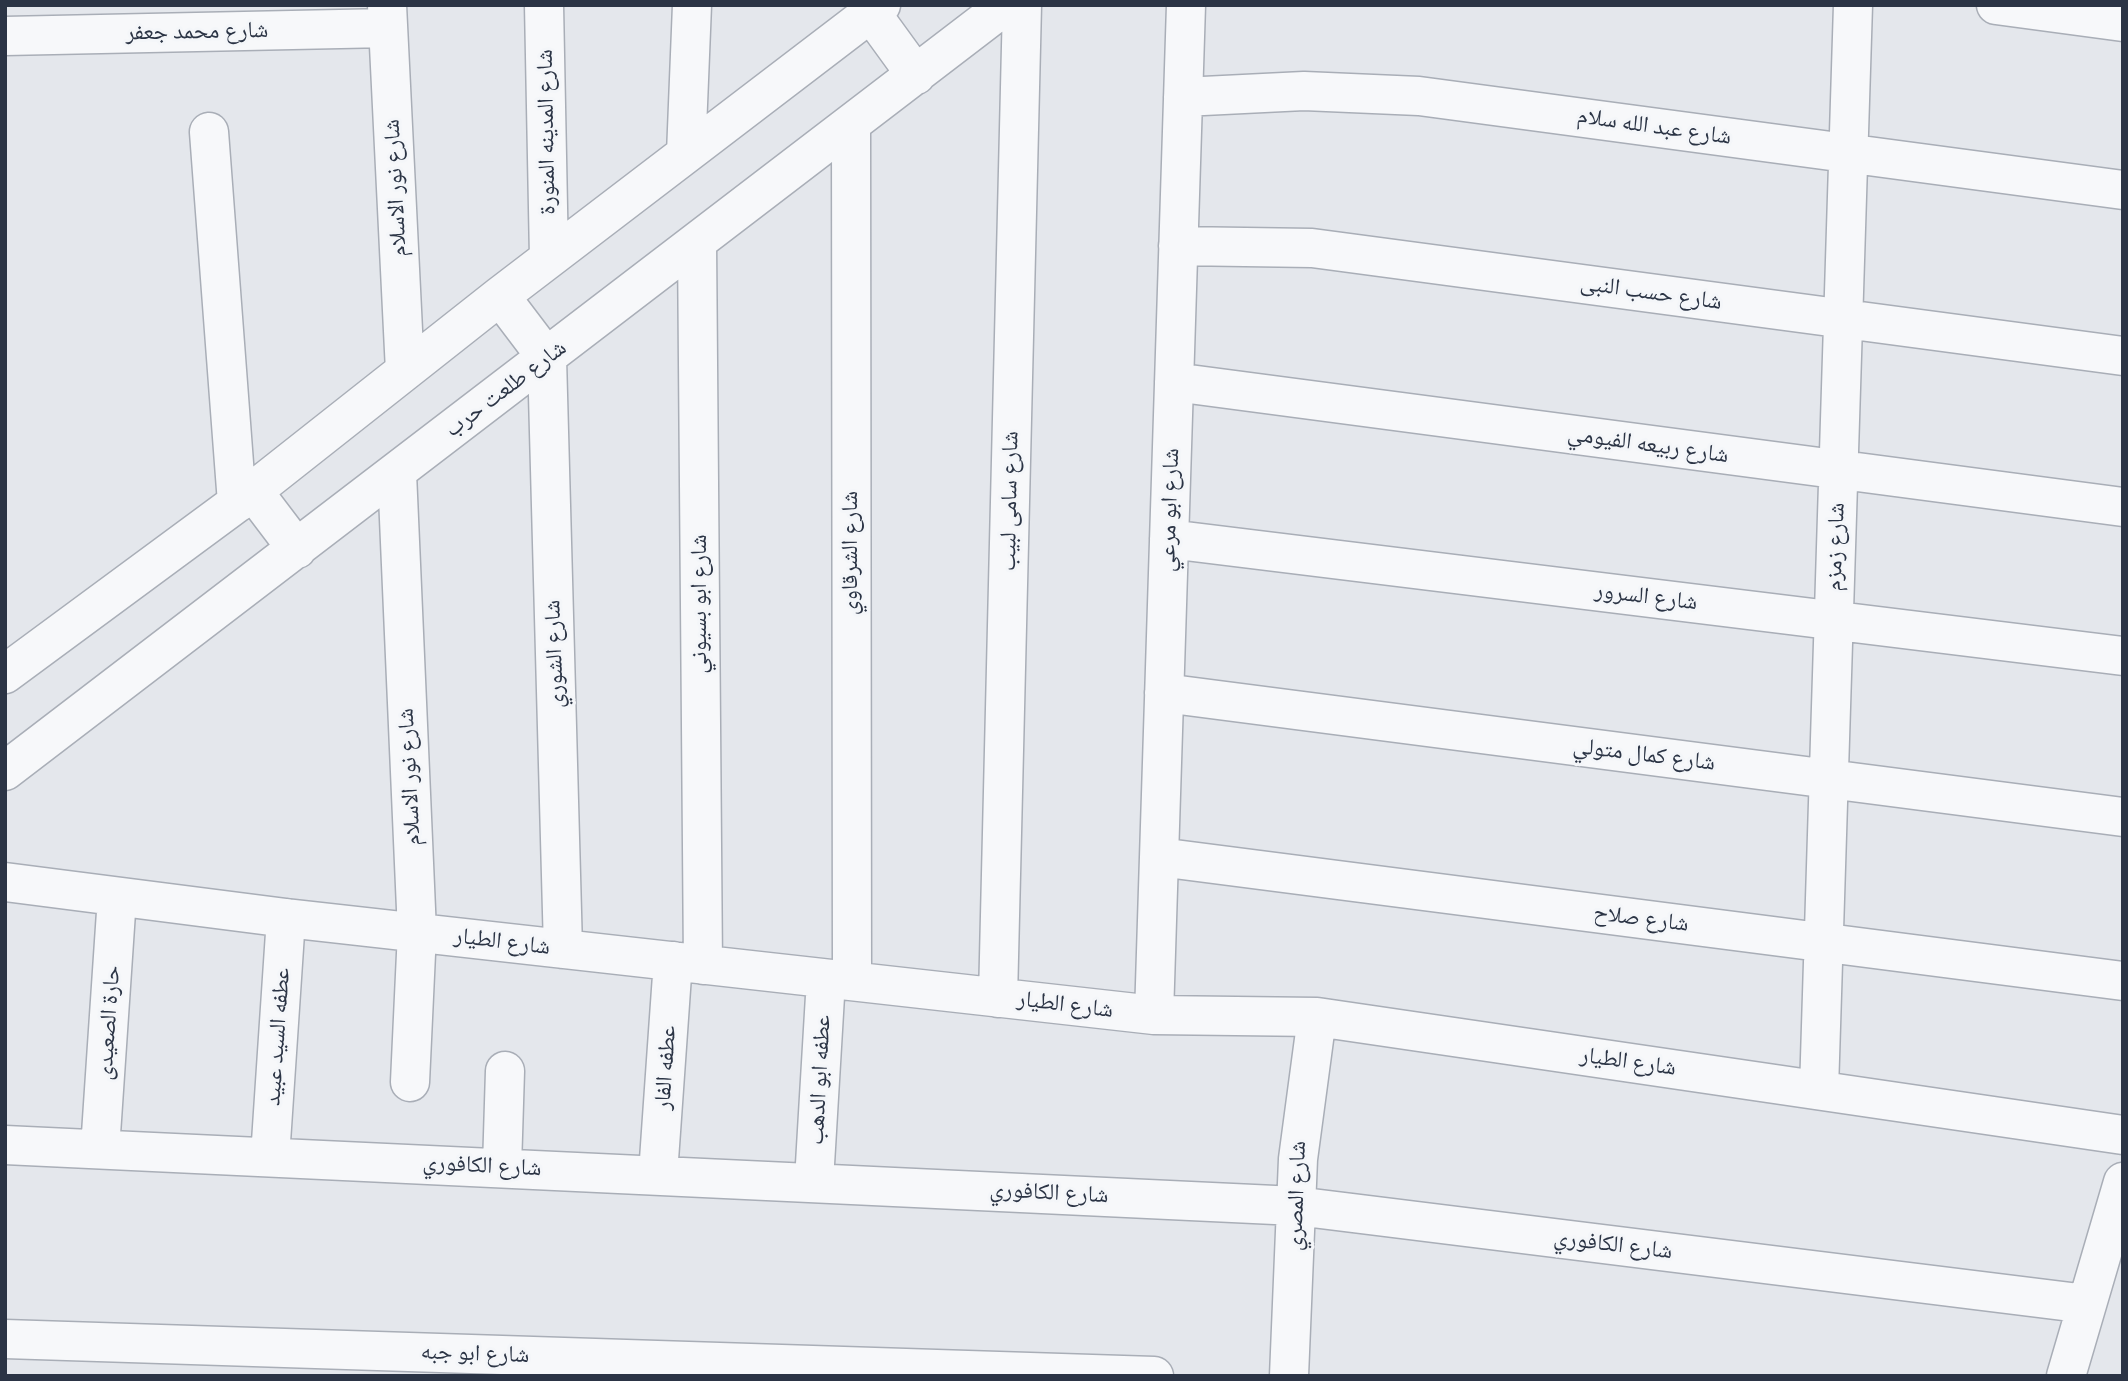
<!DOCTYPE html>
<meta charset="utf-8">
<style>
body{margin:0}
#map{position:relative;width:2128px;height:1381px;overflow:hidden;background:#e4e7ec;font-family:"Archivo Narrow",sans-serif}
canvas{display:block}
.frame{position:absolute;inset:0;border:7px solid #2b3445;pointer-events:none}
</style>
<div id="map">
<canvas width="2128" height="1381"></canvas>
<div class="frame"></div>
</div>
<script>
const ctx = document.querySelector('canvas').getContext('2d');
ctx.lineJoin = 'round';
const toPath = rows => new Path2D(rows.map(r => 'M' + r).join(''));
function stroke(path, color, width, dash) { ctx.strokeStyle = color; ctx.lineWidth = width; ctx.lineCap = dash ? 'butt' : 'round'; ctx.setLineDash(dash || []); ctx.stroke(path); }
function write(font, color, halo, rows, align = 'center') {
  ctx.font = font + ' "Archivo Narrow","Noto Naskh Arabic",sans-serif'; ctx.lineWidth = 6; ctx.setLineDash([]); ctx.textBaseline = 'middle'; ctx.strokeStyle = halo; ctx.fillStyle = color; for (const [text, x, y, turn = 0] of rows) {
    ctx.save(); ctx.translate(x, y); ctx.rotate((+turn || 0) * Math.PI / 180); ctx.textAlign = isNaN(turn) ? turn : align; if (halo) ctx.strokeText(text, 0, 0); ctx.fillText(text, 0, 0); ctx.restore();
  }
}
const minor = toPath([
 [387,5,405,371],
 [544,5,549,258],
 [1996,5,2123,22],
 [871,13,916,75],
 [5,36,388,28],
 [1183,97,1304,91,1419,96,2123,190],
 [851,125,852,981],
 [209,132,237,503],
 [686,154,692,5],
 [697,242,703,965],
 [1178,246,1312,248,2123,356],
 [500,296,547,358,563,949],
 [1174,382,2123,507],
 [397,473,417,932,410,1082],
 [253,491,297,549],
 [1169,539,2123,656],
 [5,674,253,491,500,296,881,5],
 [1164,693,2123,817],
 [5,771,1006,5],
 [1159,857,2123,981],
 [5,882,286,918,1154,1015,1317,1017,2123,1135],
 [998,998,1022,5],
 [1154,1015,1186,5],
 [1819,1090,1853,5],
 [5,1145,1296,1206,2087,1304],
 [100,1149,117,897],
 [270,1157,286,918],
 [502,1167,505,1071],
 [658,1174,673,961],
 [814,1181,826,979],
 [5,1339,1154,1376],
 [1289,1376,1298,1159,1317,1017],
 [2066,1376,2123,1182]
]);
stroke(minor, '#a9aeb7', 41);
stroke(minor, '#f7f8fa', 38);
write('23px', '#2b3445', '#f4f6f9', [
 ["شارع محمد جعفر",197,32,-1],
 ["شارع عبد الله سلام",1654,127,8],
 ["شارع المدينه المنورة",547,132,-91],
 ["شارع نور الاسلام",396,188,-93],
 ["شارع حسب النبى",1651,293,8],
 ["شارع طلعت حرب",506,389,-37],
 ["شارع ربيعه الفيومي",1648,445,8],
 ["شارع سامى لبيب",1010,501,-89],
 ["شارع ابو مرعي",1170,510,-88],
 ["شارع زمزم",1836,547,-88],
 ["شارع الشرقاوي",851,553,-90],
 ["شارع السرور",1646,597,7],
 ["شارع ابو بسيوني",700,604,-90],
 ["شارع الشوري",555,654,-92],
 ["شارع كمال متولي",1644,755,7],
 ["شارع نور الاسلام",410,777,-93],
 ["شارع صلاح",1641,919,7],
 ["شارع الطيار",502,942,7],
 ["شارع الطيار",1065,1005,7],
 ["حارة الصعيدى",109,1023,-86],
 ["عطفه السيد عبيد",278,1037,-86],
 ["شارع الطيار",1628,1062,8],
 ["عطفه الفار",666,1068,-86],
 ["عطفه ابو الدهب",820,1080,-87],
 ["شارع الكافوري",482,1166,3],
 ["شارع الكافوري",1049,1193,3],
 ["شارع المصري",1297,1196,-88],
 ["شارع الكافوري",1613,1245,7],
 ["شارع ابو جبه",475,1354,2]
]);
</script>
